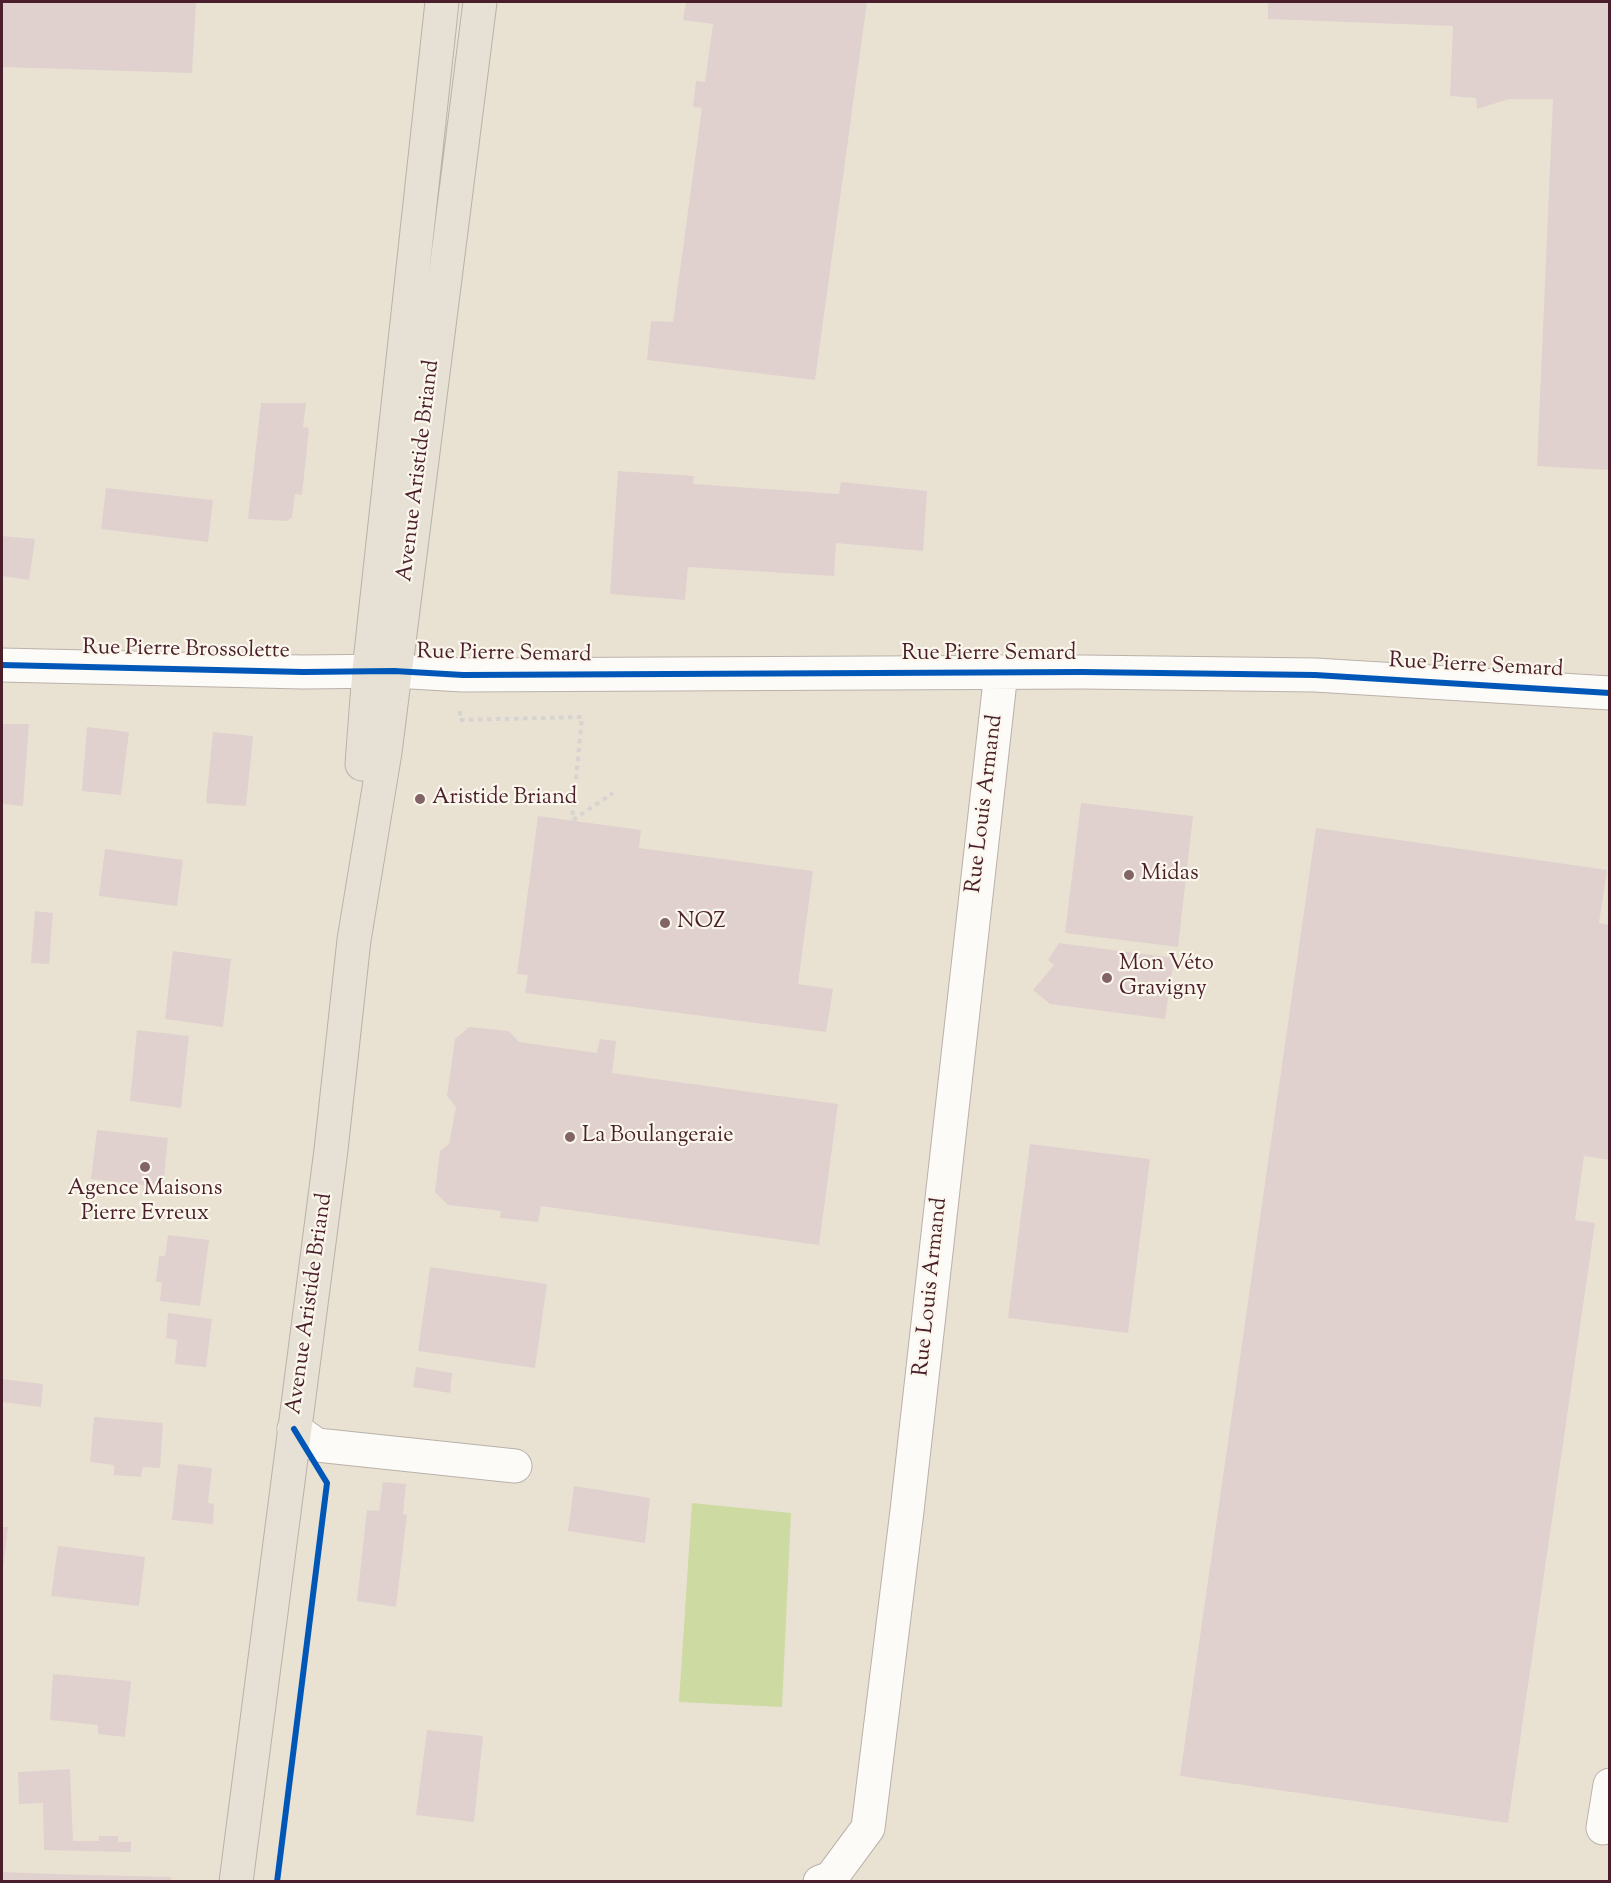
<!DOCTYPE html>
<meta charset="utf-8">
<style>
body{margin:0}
#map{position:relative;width:1611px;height:1883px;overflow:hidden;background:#e9e2d3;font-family:"Sorts Mill Goudy",serif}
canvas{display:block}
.frame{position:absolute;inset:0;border:3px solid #4a1f2b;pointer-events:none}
</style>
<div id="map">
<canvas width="1611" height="1883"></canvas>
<div class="frame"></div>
</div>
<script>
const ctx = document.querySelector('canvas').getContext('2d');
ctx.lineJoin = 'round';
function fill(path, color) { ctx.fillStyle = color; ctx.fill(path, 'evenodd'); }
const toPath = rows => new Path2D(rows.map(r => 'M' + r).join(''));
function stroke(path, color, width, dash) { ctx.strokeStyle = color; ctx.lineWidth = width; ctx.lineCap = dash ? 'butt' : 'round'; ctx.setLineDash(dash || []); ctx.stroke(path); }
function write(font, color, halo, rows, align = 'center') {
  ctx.font = font + ' "Sorts Mill Goudy",serif'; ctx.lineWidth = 4.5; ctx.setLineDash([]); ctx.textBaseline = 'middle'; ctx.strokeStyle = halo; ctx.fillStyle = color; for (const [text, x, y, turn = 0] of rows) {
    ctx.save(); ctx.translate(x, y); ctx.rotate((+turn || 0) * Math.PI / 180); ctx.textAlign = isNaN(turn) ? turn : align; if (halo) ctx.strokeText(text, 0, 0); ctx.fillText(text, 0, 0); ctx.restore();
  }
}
fill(toPath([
 [692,1503,791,1513,782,1707,679,1702]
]), '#cddaa2');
fill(toPath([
 [2,2,196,2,192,73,2,67],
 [686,2,867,2,815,380,647,360,651,321,673,322,702,108,693,107,696,81,705,82,713,24,683,20],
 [1268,2,1610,2,1610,470,1537,466,1553,99,1509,99,1477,109,1476,98,1450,96,1453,26,1268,19],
 [261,403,306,403,303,427,309,428,302,495,295,494,292,517,287,521,248,519],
 [618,471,694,476,693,484,839,494,841,482,927,491,923,551,836,543,834,576,688,567,685,600,610,594],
 [106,488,213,500,208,542,101,529],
 [2,536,35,539,29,580,2,576],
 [2,724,29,724,23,806,2,804],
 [87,727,129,732,121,795,82,791],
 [213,732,253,736,246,806,206,803],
 [1081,803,1193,816,1178,947,1065,933],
 [538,816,641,830,639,848,813,871,798,984,833,989,826,1032,525,993,528,975,517,974],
 [1316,828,1607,870,1599,923,1610,925,1610,1160,1584,1156,1575,1220,1595,1223,1508,1823,1180,1776],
 [105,849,183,860,177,906,99,896],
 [35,911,53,913,49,964,31,963],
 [1059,943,1174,958,1165,1019,1050,1004,1033,990,1054,965,1048,960],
 [173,951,231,959,223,1027,165,1019],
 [469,1027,509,1031,519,1042,597,1053,600,1039,616,1041,612,1073,838,1104,819,1245,541,1206,538,1222,500,1218,501,1211,448,1205,435,1192,440,1151,449,1144,456,1107,447,1096,455,1039],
 [137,1030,189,1036,181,1108,130,1101],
 [97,1130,168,1138,163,1187,91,1179],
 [1030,1144,1150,1159,1128,1333,1008,1318],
 [168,1235,209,1240,200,1306,160,1301,162,1282,156,1282,159,1256,165,1256],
 [430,1267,547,1284,535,1368,418,1351],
 [168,1313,212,1319,206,1367,175,1364,177,1340,166,1338],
 [416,1367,452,1373,450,1393,413,1387],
 [2,1379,43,1384,41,1407,2,1402],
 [94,1417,163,1423,160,1468,143,1467,141,1477,114,1475,114,1465,90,1462],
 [178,1464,212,1468,208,1503,214,1504,213,1524,172,1520],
 [383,1482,406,1484,403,1514,407,1515,396,1607,357,1601,367,1510,379,1511],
 [574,1486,650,1498,645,1543,568,1531],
 [2,1527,8,1527,3,1570,2,1570],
 [58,1546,145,1557,139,1606,51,1596],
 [53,1674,131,1681,125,1737,98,1734,98,1725,50,1720],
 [427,1730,483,1736,474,1822,416,1815],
 [70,1769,73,1841,99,1841,99,1836,118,1836,118,1842,131,1842,131,1852,44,1850,43,1803,19,1804,18,1772],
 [2,1872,53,1874,171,1877,171,1881,2,1881]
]), '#e0d1ce');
const minor = toPath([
 [2,665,303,672,394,671,463,675,1082,672,1315,675,1610,693],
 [294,1429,317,1445,515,1466],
 [1603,1828,1610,1785],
 [820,1882,831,1878,868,1828,907,1511,1001,672]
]);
const major = toPath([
 [362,764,369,671,442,2],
 [236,1882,331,1150,354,940,385,752,480,2]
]);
stroke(minor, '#bab1a9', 35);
stroke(major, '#bab1a9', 35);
stroke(toPath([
 [460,711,460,720,582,717,572,820],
 [573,820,613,793]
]), '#d6d3d0', 4, [4.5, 4.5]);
stroke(minor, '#fcfbf8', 33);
stroke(major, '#e6e1d4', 33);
stroke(toPath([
 [2,665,303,672,394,671,463,675,1082,672,1315,675,1610,693],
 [277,1882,327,1483,294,1429]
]), '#0057b8', 6);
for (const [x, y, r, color] of [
 [420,799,6,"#826366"],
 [1129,875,6,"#826366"],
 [665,923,6,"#826366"],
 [1107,978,6,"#826366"],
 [570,1137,6,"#826366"],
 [145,1167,6,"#826366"]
]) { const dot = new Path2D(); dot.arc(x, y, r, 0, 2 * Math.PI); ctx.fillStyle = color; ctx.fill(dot); stroke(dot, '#fbf7ec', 2); }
write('22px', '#4a1f2b', '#fbf7ec', [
 ["Avenue Aristide Briand",420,471,-83],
 ["Rue Pierre Brossolette",186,651,1],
 ["Rue Pierre Semard",504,655,1],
 ["Rue Pierre Semard",989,655],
 ["Rue Pierre Semard",1476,667,3],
 ["Rue Louis Armand",986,804,-83],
 ["Rue Louis Armand",932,1287,-84],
 ["Avenue Aristide Briand",311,1304,-82]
]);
write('22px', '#4a1f2b', '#fbf7ec', [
 ["Aristide Briand",432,799],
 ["Midas",1141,875],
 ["NOZ",677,923],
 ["Mon Véto",1119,965],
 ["Gravigny",1119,990],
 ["La Boulangeraie",582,1137],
 ["Agence Maisons",145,1190,"center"],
 ["Pierre Evreux",145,1215,"center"]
], 'left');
</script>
